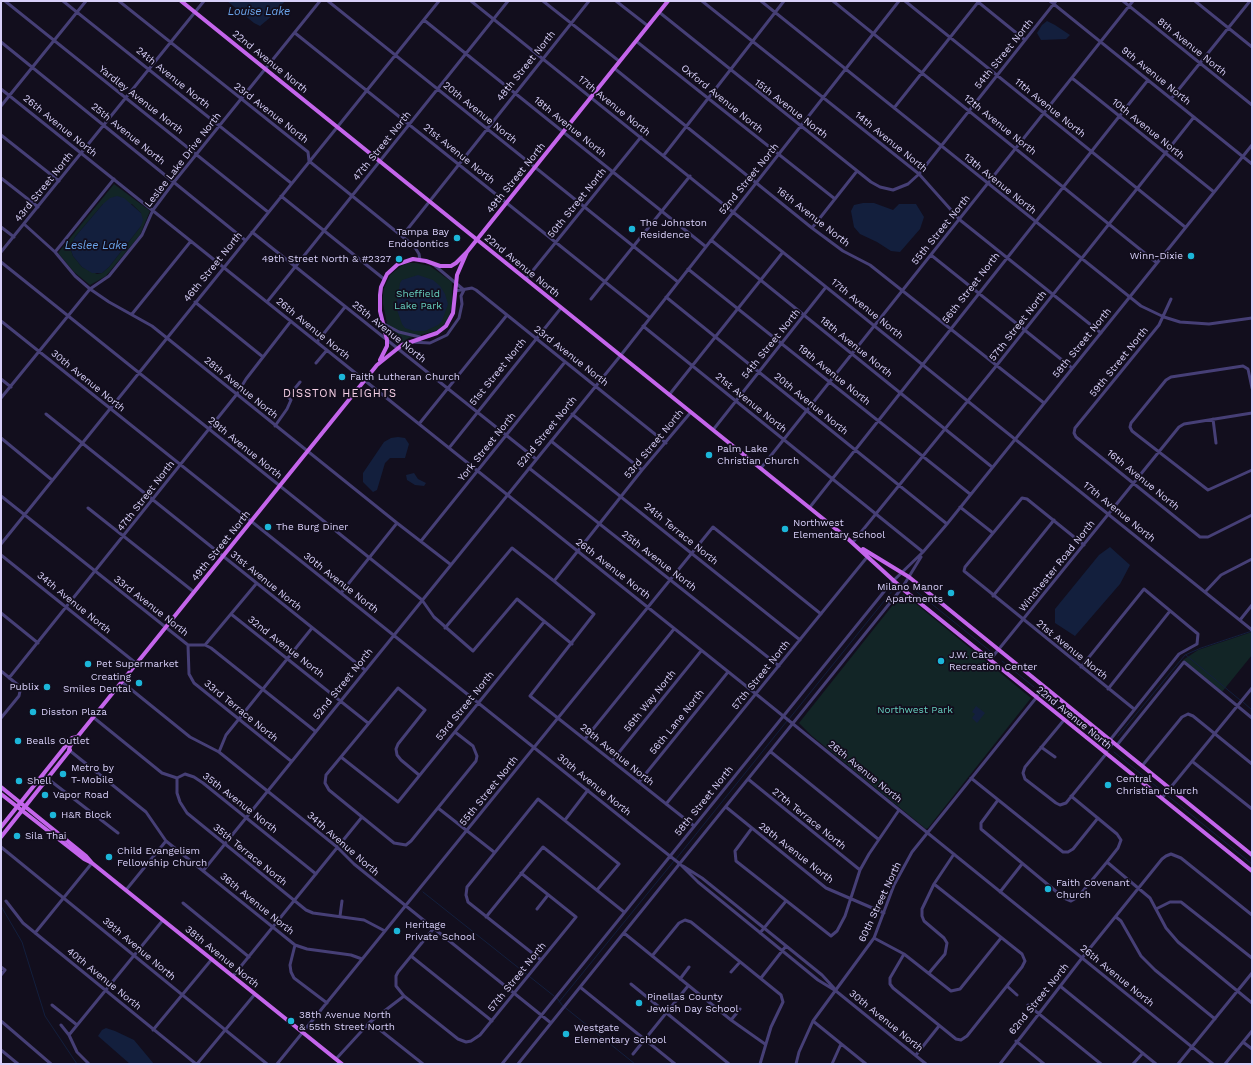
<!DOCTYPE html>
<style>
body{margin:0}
#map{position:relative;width:1253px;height:1065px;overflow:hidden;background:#120e1d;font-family:"Work Sans",sans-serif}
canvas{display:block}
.frame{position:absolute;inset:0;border:2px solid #d8d0f9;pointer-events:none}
</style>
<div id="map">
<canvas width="1253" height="1065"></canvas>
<div class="frame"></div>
</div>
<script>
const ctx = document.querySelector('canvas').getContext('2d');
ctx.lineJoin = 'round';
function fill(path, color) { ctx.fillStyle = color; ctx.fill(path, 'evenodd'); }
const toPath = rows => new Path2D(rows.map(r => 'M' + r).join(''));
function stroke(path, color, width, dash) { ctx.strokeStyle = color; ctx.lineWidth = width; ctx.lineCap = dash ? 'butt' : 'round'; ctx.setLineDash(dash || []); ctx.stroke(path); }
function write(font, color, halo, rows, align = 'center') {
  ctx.font = font + ' "Work Sans",sans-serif'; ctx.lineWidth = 3.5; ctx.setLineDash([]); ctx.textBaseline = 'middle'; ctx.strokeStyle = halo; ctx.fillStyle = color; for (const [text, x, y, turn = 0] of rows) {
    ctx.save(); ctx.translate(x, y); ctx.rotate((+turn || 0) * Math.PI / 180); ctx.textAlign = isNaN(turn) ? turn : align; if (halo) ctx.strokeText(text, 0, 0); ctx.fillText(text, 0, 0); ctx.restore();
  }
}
fill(toPath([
 [114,184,150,211,140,235,106,276,90,285,74,272,58,253],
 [103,204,132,204,141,213,141,226,109,267,102,273,97,274,82,267,73,256,71,250,75,237],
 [408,263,416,263,430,266,452,282,452,306,448,320,439,330,409,338,398,345,390,338,383,304,383,295,384,288,390,275,401,266],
 [904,594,1031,698,928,828,926,829,812,736,799,723,900,596],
 [1252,632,1252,655,1222,692,1183,660,1198,650]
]), '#122526');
fill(toPath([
 [227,1,285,1,272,16,260,26,254,23],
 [1047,21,1055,25,1070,35,1066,39,1041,40,1037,33,1042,25],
 [117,196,124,198,141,213,143,220,141,226,109,267,102,273,92,273,82,267,73,256,71,250,72,243,75,237,103,204,110,198],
 [863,203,874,203,893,210,899,204,916,204,924,217,920,229,900,252,891,251,877,242,860,234,854,227,851,211,854,205],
 [418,275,433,280,440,286,445,294,448,304,442,321,438,325,425,331,414,331,405,328,402,324,396,307,400,283,402,280],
 [398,437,405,438,409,444,405,458,390,458,385,463,377,490,373,492,363,482,363,473,384,442,391,438],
 [414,473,418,479,426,483,424,486,415,485,407,480,406,475],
 [1110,547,1130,565,1120,584,1075,636,1055,623,1055,609,1099,555],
 [976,706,985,713,977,723,972,718,975,714,972,712],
 [106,1028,115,1031,134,1040,154,1064,130,1064,98,1036,102,1030]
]), '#131f3d');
stroke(toPath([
 [912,588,990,651],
 [1186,655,1240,700],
 [1002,661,1034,687],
 [1047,698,1105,744],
 [1243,702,1252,710],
 [789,719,893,590],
 [1118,736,1185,655,1201,648,1252,631],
 [1114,752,1252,864],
 [676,859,787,721],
 [423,892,554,996],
 [1,906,22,942,45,1016,77,1064],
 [557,998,562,1005,635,1064],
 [559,1002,674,861]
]), '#131f3d', 1);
stroke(toPath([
 [5,1,268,212],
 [63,1,291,183],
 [119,1,308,152,309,161,414,246,419,254,420,260],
 [328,1,678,282],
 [471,1,1252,630],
 [543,1,619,61],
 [616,1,648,26],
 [702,1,919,174,960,220,1101,333],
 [761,1,1141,306,1164,317,1180,322,1209,324,1252,318],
 [833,1,1157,263],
 [905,1,1185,227],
 [977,1,1025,40],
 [1050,1,1252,164],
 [1123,1,1252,105],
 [1195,1,1252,47],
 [659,12,871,182,880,187,893,190,908,184,919,174,1056,1],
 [424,20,705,246],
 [295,33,650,318],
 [636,41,835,199],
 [1,42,245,240],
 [614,68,812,228,843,251,870,265,1044,403],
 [1072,78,1214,192],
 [1,89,756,694,1213,1064],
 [1171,99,1250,1],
 [1,106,86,1],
 [894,108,979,1],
 [1,135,59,181],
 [664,155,784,1],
 [1,178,38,207],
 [281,196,384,279],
 [24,224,55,252,75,276,90,289,109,302,152,326,167,338,397,523,450,564],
 [1,227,14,237],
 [812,228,857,171],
 [252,232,536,459],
 [402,236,589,1],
 [711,240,992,467],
 [1,252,204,1],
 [55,252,114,179],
 [931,255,1072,368],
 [1,262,422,600,434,617,473,651,517,599,572,644],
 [433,264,464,290],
 [688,269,970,494],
 [526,279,641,137],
 [455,291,472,288,476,290,666,443],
 [666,297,947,524],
 [591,299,690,176],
 [1171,299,1159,325,1075,428,1074,433,1076,437,1200,537,1208,537,1252,515],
 [195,302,263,357],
 [267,302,508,1],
 [132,314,191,241],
 [1,321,642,834,680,864,698,882,818,980,836,991,926,1064],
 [384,324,399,332,420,337],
 [643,326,923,552],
 [317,342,345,307],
 [411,342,430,343,447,335,459,318,462,304,461,296,464,290],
 [316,363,327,350],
 [1,379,11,387],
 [1252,388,1248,369,1243,366,1171,377,1166,380,1131,423,1130,427,1132,431,1208,490,1252,470],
 [669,395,783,252],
 [1,398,90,289,109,276,142,235,153,210,174,182,320,1],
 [46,414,365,670],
 [572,414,642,470],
 [1213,419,1216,443],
 [419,424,507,315],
 [275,426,287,409,291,400,288,397,300,382],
 [713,430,826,287],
 [1,438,52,480],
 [551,441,800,640],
 [449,448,561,308],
 [529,468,779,666],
 [761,468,1133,1],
 [1,496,188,645,205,645,211,648,315,731],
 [810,507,1148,80],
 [960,507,993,533],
 [88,508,194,592],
 [421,541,565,362],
 [853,542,997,365,1194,117],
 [1,544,439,1],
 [1084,545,1027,499,1022,498,965,567,964,571,1134,709],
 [1,555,137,664],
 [554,581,642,470,691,412],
 [1205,592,1221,575,1252,559],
 [341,593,397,523],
 [993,596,1054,520],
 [1,613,38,643],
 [231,614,368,723],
 [1240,620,1252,605],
 [445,628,512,548,554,581,594,614,530,696,694,826],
 [188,645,189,674,194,683,291,761],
 [205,645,256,584],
 [990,660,1179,427,1184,424,1252,413],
 [1081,667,1144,589,1198,634,1197,644,1179,654,1110,740],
 [1,671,18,685,20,691,19,696,1,718],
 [9,678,237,394,246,379,291,321],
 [122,682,190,737,219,752,337,847,354,864,551,1023],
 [1108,689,1170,611],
 [1036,697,1044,687],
 [93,717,162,773,177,778,185,774,194,777,203,783,316,874],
 [1064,720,1025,767,1023,773,1025,779,1047,796,1056,803,1060,805,1066,803,1106,754],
 [585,739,674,629],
 [1117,745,1184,662,1252,718],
 [1041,747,1055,757],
 [69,750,146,812,166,841,295,945,307,949,351,955,362,959],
 [219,752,226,735,312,628],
 [771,752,878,839],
 [1105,753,1113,743],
 [341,757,398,802,544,622],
 [612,761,701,651],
 [1193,762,1252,809],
 [1142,766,1182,717,1188,714,1193,716,1252,764],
 [43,775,118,833],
 [419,775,401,760,397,755,396,749,398,744,425,710,398,688,326,775,325,783,329,790,394,843,406,845,411,841,476,761,477,756,473,746,455,732],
 [177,778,177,793,180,802,187,813,306,910,313,913,364,920,385,931],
 [971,778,1063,852,1068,852,1073,849,1098,818],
 [748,779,860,870],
 [639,782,728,672],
 [1162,798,1252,688],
 [998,800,981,823,981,829,1064,898,1071,901,1078,897,1107,862,1118,848,1121,840,1117,834,1071,796],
 [666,804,868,556],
 [726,807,826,888,884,913],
 [438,808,494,852],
 [565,820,588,790],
 [752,828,735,851,736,861,831,936,837,931,845,916,860,870,869,854,899,810],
 [1,847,267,1064],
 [1107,862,1150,898,1166,928,1178,942,1252,1003],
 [683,866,702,878,764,928,822,975,834,988],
 [203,871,621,355,899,1],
 [126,890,166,841],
 [1000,892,1022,864],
 [6,901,23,923,196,1064],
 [183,903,249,957],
 [537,909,548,895],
 [1156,909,1170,902,1181,902,1252,958],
 [340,916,342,901],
 [486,917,543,847,624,912],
 [1116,917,1121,921,1141,956,1155,970,1215,1019],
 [434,928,398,972,396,976,396,986,404,996,458,1039,466,1042,471,1041,480,1035,576,917,521,873],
 [35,933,92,863],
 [624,933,731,1020,765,1044],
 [760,933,786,901],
 [874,938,904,954,951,991,960,989,1001,938],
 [295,945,290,965,291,972,294,978,327,1003],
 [904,954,890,978,890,984,893,988,956,1039,961,1040,967,1036,1022,967,1025,961,1022,954,934,884],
 [411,956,492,1021],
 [652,956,679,923,685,920,691,922,781,995,783,1002,771,1027,760,1064],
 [541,960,468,902,466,895,467,887,538,799,619,864,597,890],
 [1,967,5,970,1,975],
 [731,972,740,962],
 [929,973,945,954,947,943,944,938,924,921,922,916,922,909,934,884,954,854],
 [233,976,362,817],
 [761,978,786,946],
 [680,979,689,967],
 [631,984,729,1064],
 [1007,986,1017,995],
 [1060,986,1156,1064],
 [580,987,675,1064],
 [52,1005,77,1025],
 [1028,1005,1101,1064],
 [731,1020,740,1009],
 [1,1021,51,1064],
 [813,1021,866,1064],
 [370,1022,423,1064],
 [61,1025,69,1035,77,1052,89,1064],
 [153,1030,212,959],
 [69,1035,163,920],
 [1016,1041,1044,1064],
 [1243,1042,1252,1049],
 [1,1050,18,1064],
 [633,1054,688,986],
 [916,1055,939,1026],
 [336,1059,370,1022,404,996],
 [197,1064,255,994],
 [277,1064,713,527,821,614],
 [502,1064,891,583,923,552,947,524,1252,145],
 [518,1064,902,588,921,557],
 [796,1064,799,1052,813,1021,874,938,894,885,912,852,1036,698],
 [832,1064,841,1044],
 [1000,1064,1082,958,1162,859,1166,856,1171,854,1181,858,1252,915],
 [1133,1064,1143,1053],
 [1178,1064,1252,973],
 [1225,1064,1252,1031]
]), '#463f76', 3);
stroke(toPath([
 [181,1,847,538,905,591,1252,871],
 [380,360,387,346,387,340,380,311,380,295,381,287,387,274,398,264,413,259,426,261,440,266,451,266,456,263,467,252,668,1],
 [863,549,909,577,1252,855],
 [69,750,70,746,377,365,402,345,437,333,446,326,453,313,457,275,467,252],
 [1,787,86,856,92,863,342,1064],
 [1,794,84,859,92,863],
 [1,827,72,738,77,737],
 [1,837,70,750]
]), '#c465eb', 4);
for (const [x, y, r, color] of [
 [632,229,4,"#1cb6d9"],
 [457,238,4,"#1cb6d9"],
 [1191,256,4,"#1cb6d9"],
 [399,259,4,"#1cb6d9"],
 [342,377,4,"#1cb6d9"],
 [709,455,4,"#1cb6d9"],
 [268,527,4,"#1cb6d9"],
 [785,529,4,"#1cb6d9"],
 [951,593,4,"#1cb6d9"],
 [941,661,4,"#1cb6d9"],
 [88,664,4,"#1cb6d9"],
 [139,683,4,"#1cb6d9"],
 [47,687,4,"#1cb6d9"],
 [33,712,4,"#1cb6d9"],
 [18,741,4,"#1cb6d9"],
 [63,774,4,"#1cb6d9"],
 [19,781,4,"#1cb6d9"],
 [1108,785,4,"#1cb6d9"],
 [45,795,4,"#1cb6d9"],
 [53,815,4,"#1cb6d9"],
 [17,836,4,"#1cb6d9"],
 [109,857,4,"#1cb6d9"],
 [1048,889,4,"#1cb6d9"],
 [397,931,4,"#1cb6d9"],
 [639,1003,4,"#1cb6d9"],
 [291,1021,4,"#1cb6d9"],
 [566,1034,4,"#1cb6d9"]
]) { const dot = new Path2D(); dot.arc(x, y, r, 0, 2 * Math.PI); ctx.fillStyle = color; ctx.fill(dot); stroke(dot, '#120e1d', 1.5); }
write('10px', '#d8d0f9', '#120e1d', [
 ["8th Avenue North",1192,47,39],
 ["54th Street North",1004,54,-51],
 ["22nd Avenue North",270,62,39],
 ["48th Street North",526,66,-51],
 ["9th Avenue North",1156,76,39],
 ["24th Avenue North",173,78,39],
 ["Oxford Avenue North",722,99,39],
 ["Yardley Avenue North",141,100,38],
 ["17th Avenue North",614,106,39],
 ["11th Avenue North",1050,108,39],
 ["15th Avenue North",791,109,38],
 ["23rd Avenue North",271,113,38],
 ["20th Avenue North",480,113,39],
 ["12th Avenue North",1000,125,39],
 ["26th Avenue North",60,126,39],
 ["18th Avenue North",570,127,39],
 ["10th Avenue North",1148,129,39],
 ["25th Avenue North",128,134,39],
 ["14th Avenue North",891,142,39],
 ["47th Street North",382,146,-51],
 ["21st Avenue North",459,154,39],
 ["Leslee Lake Drive North",183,160,-52],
 ["49th Street North",516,178,-51],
 ["52nd Street North",749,179,-51],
 ["13th Avenue North",1000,184,39],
 ["43rd Street North",44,187,-51],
 ["50th Street North",577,203,-51],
 ["16th Avenue North",813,217,38],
 ["55th Street North",941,230,-51],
 ["22nd Avenue North",522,266,39],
 ["46th Street North",213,267,-51],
 ["56th Street North",971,288,-52],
 ["17th Avenue North",867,309,39],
 ["57th Street North",1018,326,-52],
 ["26th Avenue North",313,329,39],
 ["25th Avenue North",389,332,39],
 ["58th Street North",1082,343,-51],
 ["54th Street North",771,344,-51],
 ["18th Avenue North",856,347,39],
 ["23rd Avenue North",571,356,38],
 ["59th Street North",1119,362,-51],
 ["51st Street North",498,372,-51],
 ["19th Avenue North",834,375,39],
 ["30th Avenue North",88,381,39],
 ["28th Avenue North",241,388,39],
 ["21st Avenue North",751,403,39],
 ["20th Avenue North",811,404,39],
 ["52nd Street North",547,432,-51],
 ["53rd Street North",654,444,-50],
 ["York Street North",487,447,-51],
 ["29th Avenue North",245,448,39],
 ["16th Avenue North",1143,480,39],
 ["47th Street North",146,496,-52],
 ["17th Avenue North",1119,512,39],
 ["24th Terrace North",681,534,39],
 ["49th Street North",221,546,-51],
 ["25th Avenue North",659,561,38],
 ["Winchester Road North",1057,566,-51],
 ["26th Avenue North",613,569,38],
 ["31st Avenue North",266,581,39],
 ["30th Avenue North",341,583,38],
 ["34th Avenue North",74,603,39],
 ["33rd Avenue North",151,606,38],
 ["32nd Avenue North",286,647,38],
 ["21st Avenue North",1072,650,39],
 ["57th Street North",761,675,-51],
 ["52nd Street North",343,684,-51],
 ["56th Way North",650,701,-51],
 ["53rd Street North",465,706,-51],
 ["33rd Terrace North",241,711,39],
 ["22nd Avenue North",1074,718,39],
 ["56th Lane North",677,722,-51],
 ["29th Avenue North",617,755,39],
 ["26th Avenue North",865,772,39],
 ["30th Avenue North",594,785,39],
 ["55th Street North",489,791,-51],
 ["58th Street North",704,801,-51],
 ["35th Avenue North",240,803,38],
 ["27th Terrace North",809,819,39],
 ["34th Avenue North",343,844,41],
 ["28th Avenue North",796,853,38],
 ["35th Terrace North",250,855,39],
 ["60th Street North",880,902,-65],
 ["36th Avenue North",257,904,39],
 ["39th Avenue North",139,949,40],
 ["38th Avenue North",222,957,39],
 ["26th Avenue North",1117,976,39],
 ["57th Street North",517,977,-51],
 ["40th Avenue North",104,979,39],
 ["62nd Street North",1039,999,-51],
 ["30th Avenue North",886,1021,39]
]);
write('10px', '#d8d0f9', '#120e1d', [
 ["The Johnston",640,223],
 ["Residence",640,235],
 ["Tampa Bay",449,232,"right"],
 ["Endodontics",449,244,"right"],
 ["Winn-Dixie",1183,256,"right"],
 ["49th Street North & #2327",391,259,"right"],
 ["Faith Lutheran Church",350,377],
 ["Palm Lake",717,449],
 ["Christian Church",717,461],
 ["Northwest",793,523],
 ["Elementary School",793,535],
 ["The Burg Diner",276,527],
 ["Milano Manor",943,587,"right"],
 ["Apartments",943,599,"right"],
 ["J.W. Cate",949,655],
 ["Recreation Center",949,667],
 ["Pet Supermarket",96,664],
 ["Creating",131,677,"right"],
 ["Smiles Dental",131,689,"right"],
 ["Publix",39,687,"right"],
 ["Disston Plaza",41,712],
 ["Bealls Outlet",26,741],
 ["Metro by",71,768],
 ["T-Mobile",71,780],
 ["Central",1116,779],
 ["Christian Church",1116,791],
 ["Shell",27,781],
 ["Vapor Road",53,795],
 ["H&R Block",61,815],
 ["Sila Thai",25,836],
 ["Child Evangelism",117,851],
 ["Fellowship Church",117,863],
 ["Faith Covenant",1056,883],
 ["Church",1056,895],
 ["Heritage",405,925],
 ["Private School",405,937],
 ["Pinellas County",647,997],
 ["Jewish Day School",647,1009],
 ["38th Avenue North",299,1015],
 ["& 55th Street North",299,1027],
 ["Westgate",574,1028],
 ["Elementary School",574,1040]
], 'left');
write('10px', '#66cfbe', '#120e1d', [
 ["Sheffield",418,294],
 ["Lake Park",418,306],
 ["Northwest Park",915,710]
]);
write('italic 11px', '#6ba5ec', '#120e1d', [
 ["Louise Lake",259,12],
 ["Leslee Lake",96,246]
]);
ctx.letterSpacing = '1px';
write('11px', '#f9d2e8', '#120e1d', [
 ["DISSTON HEIGHTS",340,394]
]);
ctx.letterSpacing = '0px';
</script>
